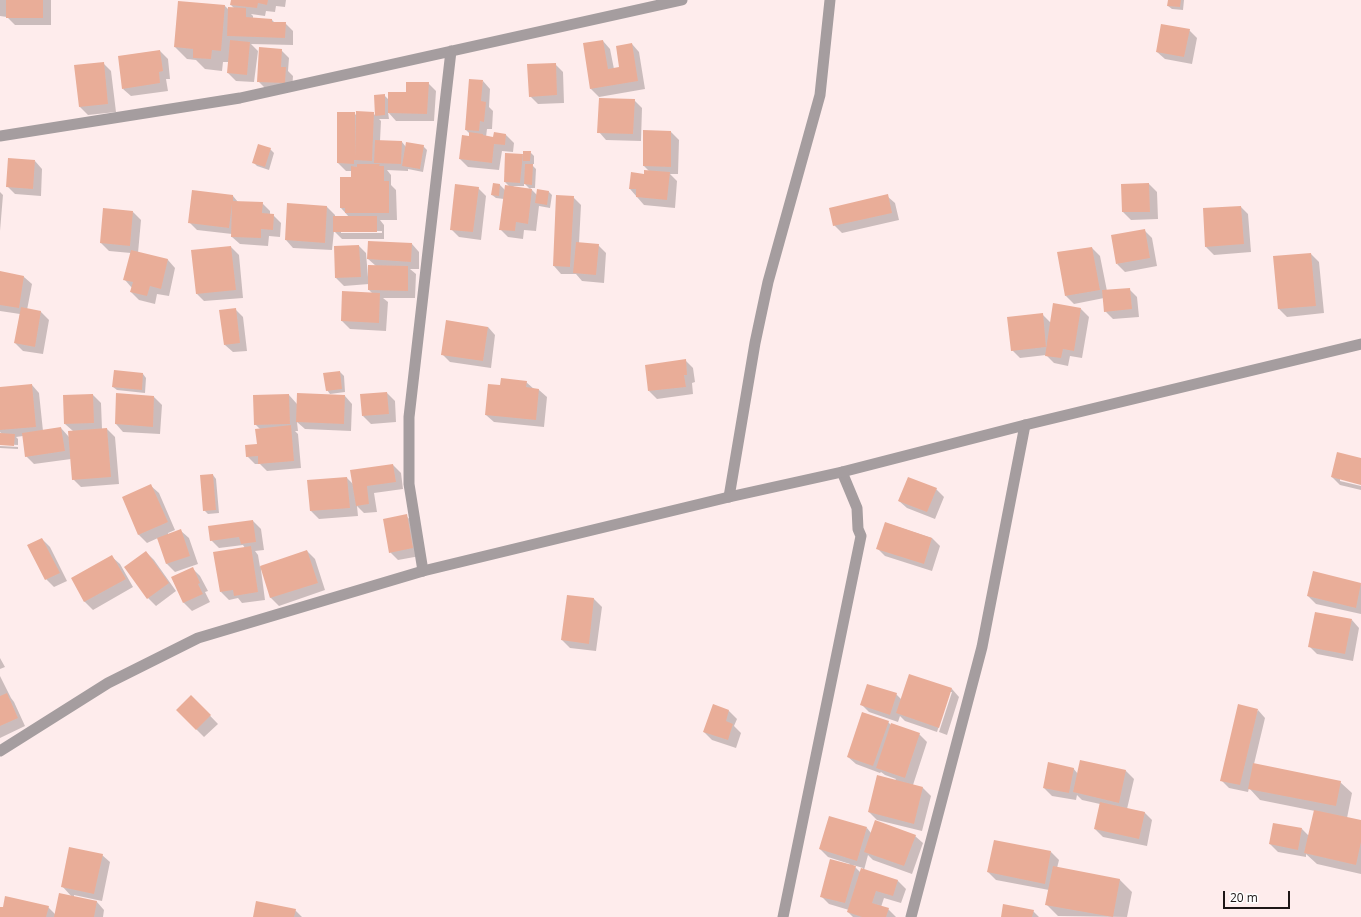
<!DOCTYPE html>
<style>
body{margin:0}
#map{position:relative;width:1361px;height:917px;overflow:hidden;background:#feecec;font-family:"Open Sans",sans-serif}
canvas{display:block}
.scale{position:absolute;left:1223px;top:891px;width:67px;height:18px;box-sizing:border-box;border:2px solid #1d1616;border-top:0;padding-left:5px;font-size:12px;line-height:14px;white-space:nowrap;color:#1d1616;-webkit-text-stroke:3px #fefefe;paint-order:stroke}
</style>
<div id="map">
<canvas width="1361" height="917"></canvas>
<div class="scale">20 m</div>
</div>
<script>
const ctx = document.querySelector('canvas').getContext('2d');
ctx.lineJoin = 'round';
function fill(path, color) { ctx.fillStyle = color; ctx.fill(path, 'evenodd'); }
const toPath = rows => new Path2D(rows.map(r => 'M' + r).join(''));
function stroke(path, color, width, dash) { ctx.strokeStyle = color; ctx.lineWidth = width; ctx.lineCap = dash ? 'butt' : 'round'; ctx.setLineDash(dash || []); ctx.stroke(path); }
fill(toPath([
 [0,0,51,0,51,25,15,25,7,17,0,16],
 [232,0,286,0,285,7,276,6,275,12,266,11,265,16,251,14,253,16,253,19,272,20,275,23,285,23,293,31,293,45,251,44,258,51,254,82,236,81,228,73,229,62,223,62,222,71,205,69,196,60,187,59,175,47,179,2,225,6,229,10,234,8,231,5],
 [1169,0,1184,0,1183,10,1172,9,1168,6],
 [1189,30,1197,38,1192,64,1165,59,1157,52],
 [603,41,610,49,614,69,620,68,632,44,639,52,645,89,599,97,591,89],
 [281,50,289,58,288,71,293,76,292,91,266,89,258,81],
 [160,51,168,59,170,79,166,79,168,91,131,96,123,89],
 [103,63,111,71,116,112,88,115,80,107,76,66],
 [555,64,563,72,564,103,538,104,530,96],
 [483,81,490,89,489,107,493,111,492,129,487,129,486,137,494,138,506,135,514,143,513,152,502,151,499,170,468,167,460,159,470,137,470,134,466,130],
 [428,83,436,91,434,121,396,121,388,112,389,119,379,119,381,121,380,141,402,142,406,147,423,146,427,150,423,172,408,169,408,171,387,170,391,175,391,185,396,190,397,220,380,220,384,225,384,239,342,239,334,231,332,250,293,248,286,240,288,204,327,207,335,215,335,217,349,217,341,208,352,178,352,171,346,171,338,163,354,113,357,116,373,113,376,116,375,96,384,95,389,100],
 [341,231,382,231,382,233,341,233],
 [634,100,642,108,641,141,606,140,599,132],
 [671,132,679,140,678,174,670,174,677,181,675,208,644,205,630,189,649,171,644,166],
 [270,149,274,153,269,170,257,166,253,162],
 [530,152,534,156,534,164,531,164,536,169,535,188,530,188,537,195,549,192,552,195,550,208,539,206,536,231,524,230,523,239,508,237,500,229,504,199,496,198,492,195,494,184,500,185,505,190,510,187,505,182,522,155,524,157],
 [524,183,530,189,513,187,514,186,524,186],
 [35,161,42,169,41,196,15,194,7,186],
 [1149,184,1157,192,1158,219,1131,220,1123,212,1122,185],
 [478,188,486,196,481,240,459,237,451,229],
 [0,192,3,195,0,231],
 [233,196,238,202,262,203,270,211,270,215,273,215,281,223,280,237,269,236,268,246,240,244,232,237,232,234,197,230,189,222],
 [887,196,895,203,899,220,842,233,834,225],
 [573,197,581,205,579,243,598,245,606,253,604,283,582,281,576,274,561,274,554,266],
 [1241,207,1248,214,1251,252,1214,255,1206,247],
 [133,212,141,220,138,253,168,260,175,268,169,296,157,294,155,304,139,300,131,292,132,288,125,280,131,253,109,251,101,243],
 [1144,230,1152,238,1157,266,1125,272,1117,264],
 [412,244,419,252,419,269,410,269,416,274,415,298,383,298,388,302,386,331,350,329,342,321,373,294,369,290,369,284,344,286,336,278,359,246,366,253,368,277,369,277,376,266,368,259],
 [231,247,239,255,243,298,204,301,196,293],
 [1092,248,1100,256,1107,291,1129,289,1137,297,1139,317,1113,319,1105,311,1104,298,1074,304,1066,296],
 [1311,254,1319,262,1324,313,1287,317,1279,309],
 [0,272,24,277,32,284,27,310,41,312,49,320,43,354,23,351,15,343,20,314,0,311],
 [235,309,243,317,247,351,233,352,225,345],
 [1081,309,1089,317,1082,358,1070,356,1068,366,1054,363,1046,355,1020,358,1012,350,1042,314,1051,323],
 [488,327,495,335,491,368,450,362,442,354],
 [685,360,693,368,695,382,692,383,693,394,657,399,649,391],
 [340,372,344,376,345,392,330,394,327,390],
 [143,374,146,378,145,393,117,390,113,387],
 [526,382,534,389,539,390,547,397,544,427,494,422,486,415,501,386],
 [32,385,39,393,43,431,61,428,69,437,73,431,65,424,93,395,101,403,102,429,107,429,115,437,119,484,81,487,73,479,71,459,34,464,26,456,23,436,16,437,18,439,18,445,0,444,0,434,2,434,0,432,0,388],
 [387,393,395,401,396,422,371,424,363,416],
 [289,395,297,404,345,396,352,404,351,431,305,429,297,422,298,431,295,431,298,434,301,468,267,471,260,464,255,464,247,456,258,445,260,429,255,424],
 [154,397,162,405,160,434,123,432,116,424],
 [0,446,18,447,18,449,0,448],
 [1361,459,1361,484,1340,478,1340,481,1361,486,1361,490,1340,485,1332,477],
 [393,465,401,473,403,489,374,493,377,512,364,513,357,506,358,516,319,519,311,511,309,481,347,478,353,484],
 [213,475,216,479,219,513,208,514,204,510],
 [151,486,159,493,175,530,168,533,168,535,181,531,189,538,198,564,175,572,167,564,158,538,147,543,139,535,123,498],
 [936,489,944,497,935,519,907,508,899,501],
 [406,516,414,523,420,556,398,560,390,552],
 [253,521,261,529,264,550,255,551,258,555,260,567,307,551,315,559,325,590,279,606,271,598,262,569,261,570,265,600,242,603,238,598,229,600,221,592,245,548,243,545,219,548,211,540],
 [886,523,932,538,940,546,932,571,885,556,878,549],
 [42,539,50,547,67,581,54,587,46,579],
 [146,552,154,560,176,591,156,606,148,598],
 [112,557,120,564,133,587,93,610,85,602,72,579],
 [192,568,200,576,208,591,205,592,210,602,192,611,184,603,172,578],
 [1361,584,1361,614,1316,604,1308,596],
 [568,596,594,599,602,607,596,651,570,648,562,640],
 [1352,620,1359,628,1353,661,1317,654,1309,646],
 [0,658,5,667,0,669],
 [0,676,11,698,14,702,25,726,0,738],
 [952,689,959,697,947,735,939,732,952,692,950,692,937,732,905,721,900,716,898,722,869,712,862,705,896,694,901,699],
 [191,696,218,724,204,737,177,710],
 [713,706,729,711,737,719,734,726,741,733,736,748,712,740,704,732],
 [1258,710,1265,718,1254,764,1340,782,1352,793,1347,818,1361,821,1361,874,1317,864,1306,854,1306,857,1278,852,1270,844,1302,829,1309,836,1315,811,1260,800,1249,788,1248,792,1229,788,1221,780],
 [888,722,891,725,919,734,927,742,913,785,923,788,931,796,922,831,877,820,869,812,896,779,885,775,881,772,880,773,856,764,848,757],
 [1073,768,1078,774,1126,771,1134,779,1127,809,1144,812,1152,820,1147,846,1103,837,1095,829,1100,804,1082,800,1077,795,1076,800,1052,796,1044,788],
 [867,828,871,833,915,836,923,843,912,874,873,860,868,855,864,870,898,881,906,889,901,903,884,898,881,907,888,909,896,917,853,917,848,912,849,910,829,904,821,896,850,864,828,857,820,849],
 [853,865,863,868,861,873],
 [1051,852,1059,860,1057,868,1120,880,1132,892,1127,917,1058,916,1046,904,1049,890,996,880,988,872],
 [102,855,110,862,102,901,74,895,74,897,97,902,104,910,103,917,0,917,0,908,48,907,55,914,72,897,62,886],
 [295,910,302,917,254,917],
 [1033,911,1039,917,1002,917]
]), '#0003');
fill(toPath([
 [6,0,43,0,43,18,6,18],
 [231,0,268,0,267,5,258,3,257,8,230,5],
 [1168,0,1181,0,1180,7,1167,6],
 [178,1,225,5,221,51,212,50,211,59,193,58,193,49,174,47],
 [228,7,246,8,246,17,272,19,272,22,286,22,285,38,227,36],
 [1161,24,1190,29,1184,57,1156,52],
 [230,40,250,42,247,75,227,73],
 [603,40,608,69,619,67,616,46,632,43,638,81,590,89,583,43],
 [259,47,282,49,281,67,286,67,285,83,257,82],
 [160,50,163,71,159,72,160,83,122,89,118,56],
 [104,62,108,104,79,107,74,65],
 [556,63,557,95,529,97,527,64],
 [469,79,483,80,481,101,486,102,484,122,480,121,479,131,465,130],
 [406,82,429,82,427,114,388,113,388,92,406,92],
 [385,94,385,115,375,116,374,95],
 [599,98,635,99,633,134,597,133],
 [356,111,374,112,372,161,354,160,354,164,337,163,337,112,355,112,355,156],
 [643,130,671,131,671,167,643,166],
 [469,132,483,134,483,135,493,137,494,132,506,134,505,145,494,144,492,163,459,159,462,135,469,136],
 [375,140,402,141,401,164,374,163],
 [406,142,424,145,420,169,402,166],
 [258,144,271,148,265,167,252,163],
 [523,151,531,151,530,161,523,161],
 [505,153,523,154,520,183,504,182],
 [8,158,35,160,33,189,6,187],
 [357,164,380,164,379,166,384,166,384,181,389,181,389,213,345,213,345,208,340,208,340,177,351,177,351,166,357,167],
 [525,164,533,164,532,185,524,184],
 [644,170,670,172,667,200,636,197,636,189,629,189,631,172,644,174],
 [493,183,500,184,499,196,491,195],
 [1149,183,1150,212,1122,212,1121,184],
 [455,184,479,187,473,232,450,230],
 [505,185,532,189,528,224,516,222,515,231,499,230],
 [537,189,549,191,547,205,535,203],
 [192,190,233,195,233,201,263,202,262,213,274,214,273,230,261,229,261,238,231,237,232,204,229,228,188,223],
 [888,194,892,213,833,226,829,208],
 [556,195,574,196,570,267,553,266],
 [287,203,327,206,325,243,285,240],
 [1241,206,1244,244,1205,247,1203,208],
 [103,208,133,211,130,246,100,243],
 [333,216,377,216,377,232,333,232],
 [1145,229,1150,258,1116,264,1111,235],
 [368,241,412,243,411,262,367,259],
 [576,242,599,244,596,275,573,273],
 [359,245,361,277,335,278,334,246],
 [231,246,236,290,196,294,191,250],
 [1092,247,1100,290,1065,296,1057,252],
 [131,250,168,259,161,289,150,286,147,296,130,292,133,282,123,280],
 [1311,253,1316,306,1278,309,1273,256],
 [368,265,408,266,408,291,368,290],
 [0,271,24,276,19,308,0,305],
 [1130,288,1132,309,1104,312,1102,290],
 [342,291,380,293,379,323,341,321],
 [1053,303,1081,308,1074,351,1063,349,1061,358,1045,356],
 [21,307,41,311,35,347,14,343],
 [236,308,240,343,224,345,219,310],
 [1043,313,1046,347,1011,351,1007,317],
 [446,320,488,327,483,361,441,355],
 [686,359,687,375,684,375,686,387,648,391,645,365],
 [114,370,143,373,142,390,112,387],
 [340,371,342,389,326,391,323,373],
 [501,378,527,381,526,387,539,389,536,420,485,415,488,384,500,385],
 [32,384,36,427,0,430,0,387],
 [387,392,389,414,362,416,360,394],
 [116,393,154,396,153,427,115,424],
 [297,393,345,395,344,424,296,422],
 [93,394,94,423,64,424,63,395],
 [289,394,290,424,254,425,253,395],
 [291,425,294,461,258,464,258,456,246,457,245,445,257,444,255,429],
 [61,427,65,451,25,457,22,433],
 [107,428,111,477,72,480,68,431],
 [0,433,15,434,14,446,0,445],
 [1337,452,1361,458,1361,485,1331,477],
 [393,464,396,482,367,486,369,504,356,506,350,470],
 [213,474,216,510,203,511,200,475],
 [347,477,350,508,310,511,307,480],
 [908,477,937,488,927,512,898,501],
 [151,484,168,522,138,535,122,497],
 [407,514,413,548,389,553,383,519],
 [253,520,256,542,241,544,239,537,210,541,208,526],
 [885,522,932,538,924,564,876,549],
 [181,529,190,556,166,564,157,538],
 [42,538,60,573,45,580,27,545],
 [251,546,258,592,234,596,233,590,220,592,213,552],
 [307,550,318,583,270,598,260,566],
 [146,551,169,583,147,599,124,567],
 [112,555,126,579,84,602,71,578],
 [193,567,200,583,198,584,203,594,183,603,171,577],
 [1313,571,1361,583,1356,608,1307,596],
 [567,595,594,598,589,644,561,640],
 [1315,612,1352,619,1345,654,1308,647],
 [909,674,952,688,939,728,896,713],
 [867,684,897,693,890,715,860,705],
 [7,693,18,718,0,726,0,696],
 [191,695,211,715,196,730,176,710],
 [713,704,729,710,726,721,733,724,728,740,703,732],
 [1238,704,1258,709,1240,785,1220,781],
 [862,712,889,721,873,766,847,757],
 [891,723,920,733,905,778,876,768],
 [1080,760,1126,770,1119,803,1073,792],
 [1048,762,1074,768,1069,793,1043,788],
 [1253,763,1341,781,1336,806,1248,789],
 [877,775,923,787,914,824,868,812],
 [1100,802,1145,812,1139,839,1094,829],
 [1314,810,1361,820,1361,842,1356,865,1304,853],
 [829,816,867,827,857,861,819,849],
 [875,820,916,835,904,866,864,852],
 [1273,823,1302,828,1298,850,1269,844],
 [994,840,1051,851,1045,884,987,872],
 [69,847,103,854,94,894,61,887],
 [830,859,856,866,845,903,820,897],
 [1053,866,1120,879,1113,917,1045,905],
 [861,868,898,880,893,896,876,891,872,903,889,908,886,917,862,917,847,912],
 [59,893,97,901,94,917,54,917],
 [5,896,49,906,46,917,0,917,0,907,3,907],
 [256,901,296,909,294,917,253,917],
 [1003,904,1034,910,1032,917,1001,917]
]), '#e9ad98');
stroke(toPath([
 [0,136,240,98,682,0],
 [729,497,755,343,768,282,820,95,830,0],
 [423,571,409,484,409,417,451,51],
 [783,917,861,536,858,529,857,508,842,472],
 [911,917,982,647,1025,425]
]), '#a59d9f', 11);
stroke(toPath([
 [0,751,108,683,198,638,423,571,729,497,842,472,1025,425,1361,344]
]), '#a59d9f', 11);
</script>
